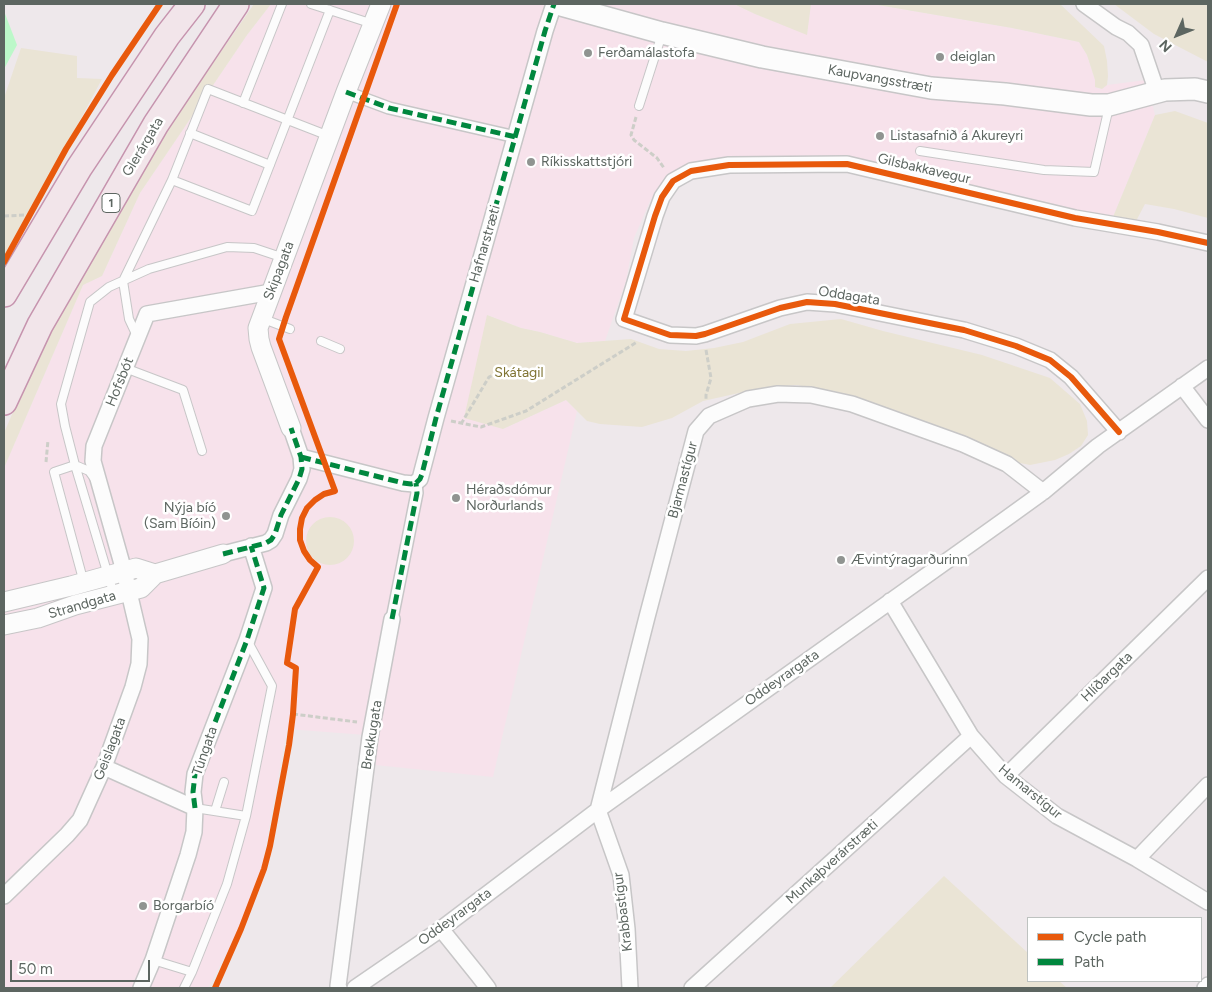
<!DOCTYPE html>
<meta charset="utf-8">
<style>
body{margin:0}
#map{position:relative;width:1212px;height:992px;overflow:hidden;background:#eee8eb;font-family:Figtree,sans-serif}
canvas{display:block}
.frame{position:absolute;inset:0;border:5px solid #5d6661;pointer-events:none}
.legend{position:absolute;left:1027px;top:917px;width:175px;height:65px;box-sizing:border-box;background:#fff;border:1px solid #bec2c0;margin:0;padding:6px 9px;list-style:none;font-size:15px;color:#5d6661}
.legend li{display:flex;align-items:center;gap:10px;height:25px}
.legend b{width:25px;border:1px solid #bec2c0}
.north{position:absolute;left:1152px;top:10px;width:50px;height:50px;-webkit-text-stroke:4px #fff;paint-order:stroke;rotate:226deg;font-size:14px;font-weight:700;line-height:20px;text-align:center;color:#5d6661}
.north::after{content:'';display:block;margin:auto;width:18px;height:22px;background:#5d6661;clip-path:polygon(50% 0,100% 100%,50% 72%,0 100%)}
.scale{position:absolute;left:10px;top:960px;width:140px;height:22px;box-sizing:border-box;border:2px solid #5d6661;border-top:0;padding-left:6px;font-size:15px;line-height:18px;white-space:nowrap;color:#5d6661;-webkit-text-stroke:4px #fff;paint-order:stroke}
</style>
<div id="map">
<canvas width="1212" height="992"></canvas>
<div class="frame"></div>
<ul class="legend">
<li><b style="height:6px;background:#e8590c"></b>Cycle path</li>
<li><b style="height:6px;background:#00873e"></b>Path</li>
</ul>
<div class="north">N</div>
<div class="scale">50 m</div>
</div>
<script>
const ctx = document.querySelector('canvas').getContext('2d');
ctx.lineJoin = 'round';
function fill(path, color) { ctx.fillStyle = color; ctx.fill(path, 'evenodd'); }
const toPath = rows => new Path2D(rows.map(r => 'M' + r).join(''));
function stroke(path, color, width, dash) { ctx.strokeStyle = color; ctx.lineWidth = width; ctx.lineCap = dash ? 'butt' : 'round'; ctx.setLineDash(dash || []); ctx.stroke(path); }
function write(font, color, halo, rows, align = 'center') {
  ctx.font = font + ' Figtree,sans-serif'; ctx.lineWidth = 5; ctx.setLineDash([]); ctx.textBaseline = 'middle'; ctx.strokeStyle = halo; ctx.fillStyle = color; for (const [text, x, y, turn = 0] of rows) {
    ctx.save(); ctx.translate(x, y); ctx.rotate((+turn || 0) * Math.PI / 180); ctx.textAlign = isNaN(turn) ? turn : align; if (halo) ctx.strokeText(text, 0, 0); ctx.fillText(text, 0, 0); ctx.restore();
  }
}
fill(toPath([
 [271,4,734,4,755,14,807,34,811,4,872,4,1012,28,1079,42,1087,55,1095,80,1096,88,1102,89,1107,85,1146,80,1155,115,1113,217,1006,199,847,160,667,178,650,201,634,238,626,281,605,341,577,343,540,332,521,328,487,315,503,429,566,400,577,411,493,777,375,765,379,736,287,729,261,872,236,935,208,988,4,988,4,468,83,285,102,276,140,193,247,35]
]), '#f7e2eb');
fill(toPath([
 [254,4,271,4,247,35,140,193,102,276,83,285,4,468,4,433,37,356,85,270,175,118],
 [734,4,811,4,807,35,755,14],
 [872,4,981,4,986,5,989,4,1060,4,1104,46,1107,61,1108,76,1107,85,1102,89,1095,87,1095,80,1087,55,1079,42,1012,28],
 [1114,4,1208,4,1208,62,1154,34],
 [21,48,77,56,77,78,102,79,41,193,4,258,4,98],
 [1175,111,1208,123,1208,218,1174,209,1145,204,1135,223,1113,217,1155,115],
 [487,315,521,328,540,332,577,343,631,339,659,349,686,351,714,348,743,342,790,324,841,319,883,331,982,355,1050,378,1080,404,1087,421,1088,435,1081,446,1069,454,1055,460,1030,465,1015,462,865,401,797,385,757,389,703,401,672,418,642,427,600,424,587,421,566,400,503,429,464,418],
 '306 541a24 24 0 1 1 48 0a24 24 0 1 1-48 0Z',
 [944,876,1028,953,1028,981,1059,981,1067,988,830,988]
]), '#eae4d5');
fill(toPath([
 [4,11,17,45,4,69]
]), '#bcf8c9');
const service = toPath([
 [311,4,373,24],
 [243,103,282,4],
 [639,106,662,34],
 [190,133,270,165],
 [920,151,1044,170,1094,172,1109,107],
 [172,180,252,211,330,10],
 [261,318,290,329],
 [137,336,129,319,123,281,172,180,208,89,329,136],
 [321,341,340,349],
 [125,368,183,390,202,451],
 [84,583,54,472,75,465,89,471,94,478],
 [114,595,75,465,65,426,61,404,90,302,109,287,149,269,227,247,254,248,284,258],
 [195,808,246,816],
 [215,811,224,782],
 [153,960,192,972,227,884,246,816,272,686,248,642],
 [184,988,192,972]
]);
const pedestrian = toPath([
 [346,92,389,108,516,137],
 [392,619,417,493,416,483]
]);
const minor = toPath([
 [1084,4,1116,27,1128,33,1141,45,1157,92],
 [1182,386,1208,420],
 [1119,432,1071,377,1050,360,1016,346,964,330,835,304,807,302,780,308,705,334,696,336,670,335,624,319,655,216,662,197,673,181,691,171,729,165,847,164,1075,218,1158,232,1208,243],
 [301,457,403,483,414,484,420,479,436,418,545,31,554,4],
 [223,554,266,543,271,540,275,534,281,515,299,479,302,469,301,457,291,428],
 [890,601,971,736,1006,776,1057,816,1137,859,1208,902],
 [104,767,195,808],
 [1006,776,1208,578],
 [1137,859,1208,785],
 [4,896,67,835,80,820,104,767,133,687,139,664,140,639,124,571,93,461,94,446,147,314,271,292],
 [441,929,478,975,488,988],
 [141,988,153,960,188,855,194,832,195,808,193,792,195,774,247,640,264,588,251,546],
 [339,988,338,986,370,737,392,619],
 [355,988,441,929,598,810,1007,518,1043,492,1098,446,1208,368],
 [630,988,627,929,621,875,598,810,647,617,696,431,709,416,748,399,778,394,811,395,852,404,963,444,1007,464,1043,492],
 [692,988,971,736],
 [1205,988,1208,985]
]);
const tertiary = toPath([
 [291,428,261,347,259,339,258,328,346,92,381,4],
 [4,602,71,586,136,568,155,574],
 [4,625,38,618,75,605,141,588,155,574,223,554]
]);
const secondary = toPath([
 [557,4,662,33,762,57,931,88,1005,94,1091,105,1109,105,1165,90,1195,89,1208,92]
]);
const trunk = toPath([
 [4,294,79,168,167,36,192,4],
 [4,402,40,325,156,124,236,4]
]);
stroke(service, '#c7c6c7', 10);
stroke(pedestrian, '#c7c6c7', 14);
stroke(minor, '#c7c6c7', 18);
stroke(tertiary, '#c7c6c7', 21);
stroke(secondary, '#c7c6c7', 24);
stroke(trunk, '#c694ae', 28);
stroke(toPath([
 [636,117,631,135,634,140,657,158,664,168],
 [4,216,26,215],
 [706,350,711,378,706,395,706,399],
 [451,421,481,427,526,411,637,342],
 [461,424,489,377,500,372],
 [46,462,48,440],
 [293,714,357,722]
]), '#cdcec8', 3, [5, 2.5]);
stroke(service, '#fcfcfc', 8);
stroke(pedestrian, '#fcfcfc', 11);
stroke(minor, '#fcfcfc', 15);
stroke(tertiary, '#fcfcfc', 19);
stroke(secondary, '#fcfcfc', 21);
stroke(trunk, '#f2e5ea', 25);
stroke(toPath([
 [346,92,389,108,516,137],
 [301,457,403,483,411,484,416,483],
 [416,483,420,479,422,474,436,418,545,31,554,4],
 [223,554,266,543,271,540,275,534,281,515,299,479,302,469,301,457,291,428],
 [392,619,417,493,416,483],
 [195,808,193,792,195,774,247,640,264,588,251,546]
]), '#00873e', 5, [10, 5]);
stroke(toPath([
 [4,262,66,149,112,75,160,4],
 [1119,432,1071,377,1050,360,1016,346,964,330,835,304,807,302,780,308,705,334,696,336,670,335,624,319,655,216,662,197,673,181,691,171,729,165,847,164,1075,218,1158,232,1208,243],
 [215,988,241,929,264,869,270,846,289,745,293,714,296,668,287,663,295,609,318,567,310,560,304,551,300,540,300,529,302,518,307,508,315,500,324,494,335,491,279,339,286,317,397,4]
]), '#e8590c', 6);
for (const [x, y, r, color] of [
 [588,53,5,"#909491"],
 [940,57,5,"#909491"],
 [880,136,5,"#909491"],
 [531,162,5,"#909491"],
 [456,498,5,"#909491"],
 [226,516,5,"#909491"],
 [841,560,5,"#909491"],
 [143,906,5,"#909491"]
]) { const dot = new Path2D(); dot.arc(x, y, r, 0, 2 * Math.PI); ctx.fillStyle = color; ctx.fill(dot); stroke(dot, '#fff', 2); }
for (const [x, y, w] of [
 [111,203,18]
]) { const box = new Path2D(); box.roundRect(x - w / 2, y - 9.5, w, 19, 4); ctx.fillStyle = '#fff'; ctx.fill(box); stroke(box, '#5d6661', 1); }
write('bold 12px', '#5d6661', null, [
 ["1",111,203]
]);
write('14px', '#5d6661', '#fff', [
 ["Ferðamálastofa",598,53],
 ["deiglan",950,57],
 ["Listasafnið á Akureyri",890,136],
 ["Ríkisskattstjóri",541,162],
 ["Héraðsdómur",466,490],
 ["Norðurlands",466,506],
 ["Nýja bíó",216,508,"right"],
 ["(Sam Bíóin)",216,524,"right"],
 ["Ævintýragarðurinn",851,560],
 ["Borgarbíó",153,906]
], 'left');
write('14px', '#5d6661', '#fff', [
 ["Kaupvangsstræti",880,79,10],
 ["Glerárgata",143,147,-59],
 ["Gilsbakkavegur",924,169,13],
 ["Hafnarstræti",485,244,-74],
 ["Skipagata",279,271,-69],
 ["Oddagata",849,296,9],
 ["Hofsbót",120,382,-68],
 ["Bjarmastígur",683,480,-75],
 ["Strandgata",82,605,-16],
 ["Hlíðargata",1107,677,-44],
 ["Oddeyrargata",782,678,-35],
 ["Brekkugata",372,735,-81],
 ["Geislagata",110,749,-69],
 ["Túngata",205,751,-71],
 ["Hamarstígur",1030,792,39],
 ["Munkaþverárstræti",832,862,-42],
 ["Krabbastígur",623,912,-97],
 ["Oddeyrargata",455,917,-36]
]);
write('14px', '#807433', '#fff', [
 ["Skátagil",519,373]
]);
</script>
